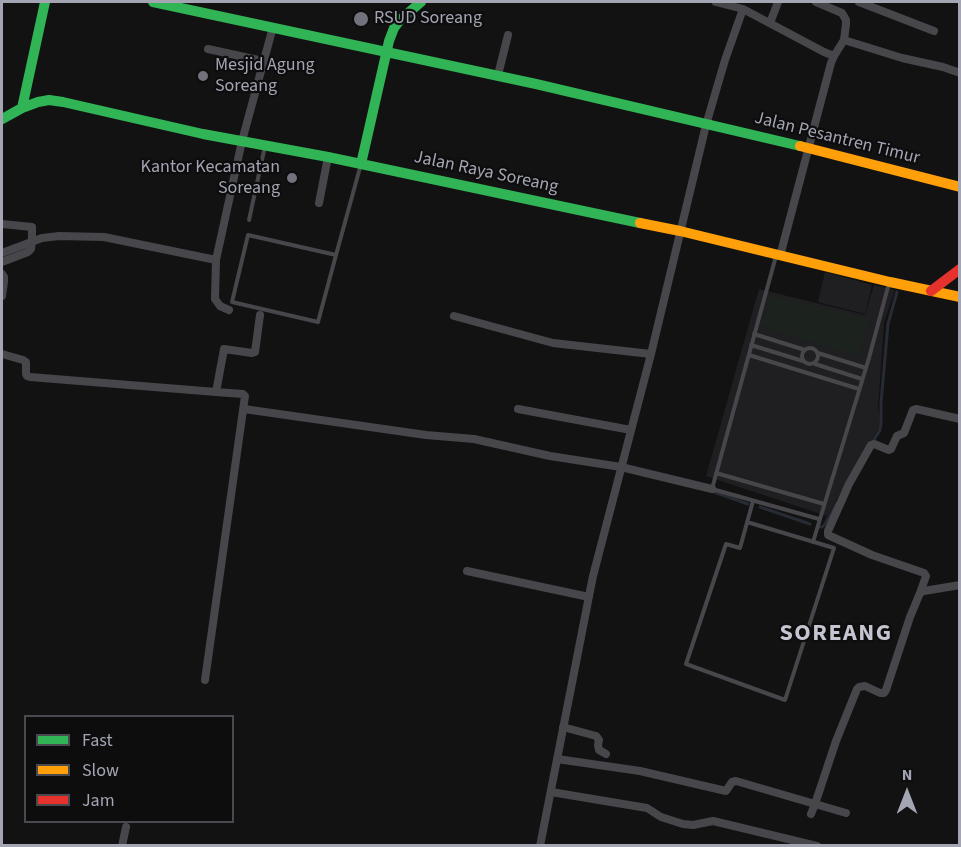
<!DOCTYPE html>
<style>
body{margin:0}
#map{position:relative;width:961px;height:847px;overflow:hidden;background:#121213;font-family:"Source Sans 3",sans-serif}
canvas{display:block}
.frame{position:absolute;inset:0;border:3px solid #a4a5b3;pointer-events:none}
.legend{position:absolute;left:24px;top:715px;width:210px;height:108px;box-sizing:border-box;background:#0d0d0e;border:2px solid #494a50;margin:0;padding:8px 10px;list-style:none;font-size:18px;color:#a4a5b3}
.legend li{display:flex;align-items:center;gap:12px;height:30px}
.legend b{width:30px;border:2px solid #494a50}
.north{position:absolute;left:877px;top:763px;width:60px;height:60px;-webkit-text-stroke:4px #0d0d0e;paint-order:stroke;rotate:0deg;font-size:16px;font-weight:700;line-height:24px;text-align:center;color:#a4a5b3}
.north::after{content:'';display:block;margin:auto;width:21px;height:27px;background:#a4a5b3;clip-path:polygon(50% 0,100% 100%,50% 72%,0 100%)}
</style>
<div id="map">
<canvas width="961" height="847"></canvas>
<div class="frame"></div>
<ul class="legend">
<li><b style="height:8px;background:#30b455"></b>Fast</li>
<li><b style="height:8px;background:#ff9f0a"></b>Slow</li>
<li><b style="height:8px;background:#e5322d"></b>Jam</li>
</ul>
<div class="north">N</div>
</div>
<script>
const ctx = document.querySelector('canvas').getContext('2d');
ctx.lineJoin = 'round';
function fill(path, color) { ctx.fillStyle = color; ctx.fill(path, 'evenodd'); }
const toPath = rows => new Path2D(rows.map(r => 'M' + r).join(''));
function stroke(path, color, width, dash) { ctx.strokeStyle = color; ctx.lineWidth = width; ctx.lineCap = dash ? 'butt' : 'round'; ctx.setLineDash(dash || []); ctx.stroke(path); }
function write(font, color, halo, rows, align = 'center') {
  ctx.font = font + ' "Source Sans 3",sans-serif'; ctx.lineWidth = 4.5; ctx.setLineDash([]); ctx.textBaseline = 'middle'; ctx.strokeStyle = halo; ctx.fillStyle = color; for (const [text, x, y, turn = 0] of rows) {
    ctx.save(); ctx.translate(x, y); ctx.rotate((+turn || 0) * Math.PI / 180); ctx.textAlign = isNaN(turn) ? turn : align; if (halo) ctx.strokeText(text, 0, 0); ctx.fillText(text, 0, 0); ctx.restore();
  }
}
fill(toPath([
 [825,272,872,285,865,314,818,302],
 [874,285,895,290,884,322,878,408,880,418,879,428,827,516,706,476,759,289,865,315]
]), '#1f1f21');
fill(toPath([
 [770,296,869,319,858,356,761,326]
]), '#1c231e');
stroke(toPath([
 [872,443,880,430,881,424,881,403,888,324,897,292],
 [711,491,748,504],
 [760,507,810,524],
 [820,527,822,527,825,524,837,503]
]), '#272b33', 3);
stroke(toPath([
 [249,220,265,146],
 [336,255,248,235,232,302,318,322,336,255,361,164],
 [776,256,712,489,819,519],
 [754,334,805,350],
 [751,345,803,361],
 '802 356a8 8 0 1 1 16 0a8 8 0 1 1-16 0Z',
 [818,353,866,368],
 [749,355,859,389],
 [815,364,862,379],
 [716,473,824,504],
 [747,522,834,548,785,700,686,664,726,544,740,548,753,501],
 [813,542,869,358,889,283]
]), '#47474b', 4);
stroke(toPath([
 [716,2,743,9,824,52,834,56,831,63,780,256],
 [816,2,842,13,846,20,846,24,844,40],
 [859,2,934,31],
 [770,23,778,2],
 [208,49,263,61],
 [834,56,844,40,902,58,943,67,960,73],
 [498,75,508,35],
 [319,203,328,157],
 [2,224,32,227,32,241,31,249,28,252,2,262],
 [2,253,42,238,59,236,104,237,216,260,215,299,220,306,229,310],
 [216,260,242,141,273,27],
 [2,274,4,277,4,282,2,296],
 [454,316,553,343,651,354],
 [2,354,23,360,26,362,26,374,27,376,30,377,216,392],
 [244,409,426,435,474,439,550,456,621,467,712,489],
 [518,409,631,430],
 [467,571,589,597],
 [920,593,926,576,924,573,872,555,828,535,828,531,849,484,871,445,874,444,889,450,891,449,897,436,904,433,913,410,916,409,960,419],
 [205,680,245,396,243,394,216,392,224,349,252,353,255,352,260,315],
 [563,727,596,736,599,740,598,745,599,750,606,754],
 [557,759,640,771,726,791,732,782,736,781,815,804,836,741,857,689,859,687,865,686,880,693,884,693,886,690,910,617,920,593,924,591,960,585],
 [551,792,647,808,661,817,683,824,693,825,713,821,817,846],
 [811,814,815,804,846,813],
 [122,846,126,827],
 [540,846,593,576,651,354,706,125,725,60,743,9]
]), '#47474b', 8);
stroke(toPath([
 [153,2,536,84,800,146],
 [22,108,45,2],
 [2,119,22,108,38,102,49,100,63,102,203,134,328,157,640,223],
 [361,164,389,41,394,28,400,20,421,2]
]), '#30b455', 10);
stroke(toPath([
 [800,146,960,187],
 [640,223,680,231,890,282,960,297]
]), '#ff9f0a', 10);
stroke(toPath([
 [931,291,960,269]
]), '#e5322d', 10);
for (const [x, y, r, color] of [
 [361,19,8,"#71727b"],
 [203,76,6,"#71727b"],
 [292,178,6,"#71727b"]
]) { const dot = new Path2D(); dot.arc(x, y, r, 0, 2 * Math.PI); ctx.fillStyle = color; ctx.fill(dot); stroke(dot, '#0d0d0e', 2); }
write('18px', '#a4a5b3', '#0d0d0e', [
 ["RSUD Soreang",374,19],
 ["Mesjid Agung",215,66],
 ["Soreang",215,87],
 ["Kantor Kecamatan",280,168,"right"],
 ["Soreang",280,189,"right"]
], 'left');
write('18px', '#a4a5b3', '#0d0d0e', [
 ["Jalan Pesantren Timur",837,139,14],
 ["Jalan Raya Soreang",486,173,12]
]);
ctx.letterSpacing = '1.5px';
write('bold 24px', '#c4c5d0', '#0d0d0e', [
 ["SOREANG",836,635]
]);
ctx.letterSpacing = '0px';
</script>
